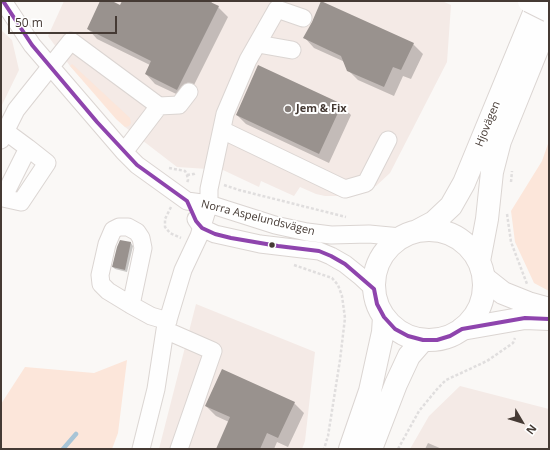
<!DOCTYPE html>
<meta charset="utf-8">
<style>
body{margin:0}
#map{position:relative;width:550px;height:450px;overflow:hidden;background:#faf8f6;font-family:"Open Sans",sans-serif}
canvas{display:block}
.frame{position:absolute;inset:0;border:2px solid #453a34;pointer-events:none}
.north{position:absolute;left:502px;top:402px;width:40px;height:40px;-webkit-text-stroke:3px #fff;paint-order:stroke;rotate:128deg;font-size:11px;font-weight:700;line-height:16px;text-align:center;color:#453a34}
.north::after{content:'';display:block;margin:auto;width:14px;height:18px;background:#453a34;clip-path:polygon(50% 0,100% 100%,50% 72%,0 100%)}
.scale{position:absolute;left:8px;top:16px;width:109px;height:18px;box-sizing:border-box;border:2px solid #453a34;border-top:0;padding-left:5px;font-size:12px;line-height:14px;white-space:nowrap;color:#453a34;-webkit-text-stroke:3px #fff;paint-order:stroke}
</style>
<div id="map">
<canvas width="550" height="450"></canvas>
<div class="frame"></div>
<div class="north">N</div>
<div class="scale">50 m</div>
</div>
<script>
const ctx = document.querySelector('canvas').getContext('2d');
ctx.lineJoin = 'round';
function fill(path, color) { ctx.fillStyle = color; ctx.fill(path, 'evenodd'); }
const toPath = rows => new Path2D(rows.map(r => 'M' + r).join(''));
function stroke(path, color, width, dash) { ctx.strokeStyle = color; ctx.lineWidth = width; ctx.lineCap = dash ? 'butt' : 'round'; ctx.setLineDash(dash || []); ctx.stroke(path); }
function write(font, color, halo, rows, align = 'center') {
  ctx.font = font + ' "Open Sans",sans-serif'; ctx.lineWidth = 4; ctx.setLineDash([]); ctx.textBaseline = 'middle'; ctx.strokeStyle = halo; ctx.fillStyle = color; for (const [text, x, y, turn = 0] of rows) {
    ctx.save(); ctx.translate(x, y); ctx.rotate((+turn || 0) * Math.PI / 180); ctx.textAlign = isNaN(turn) ? turn : align; if (halo) ctx.strokeText(text, 0, 0); ctx.fillText(text, 0, 0); ctx.restore();
  }
}
fill(toPath([
 [64,1,442,1,451,5,447,62,390,173,376,186,341,196,325,196,316,194,300,187,294,196,261,181,259,187,223,170,177,167,125,127,70,66,48,36],
 [1,30,12,40,19,70,1,107],
 [196,304,315,352,305,441,302,449,159,449],
 [460,386,549,409,549,449,410,449,429,416]
]), '#f4eae6');
fill(toPath([
 [72,64,130,118,131,123,129,126,125,127,116,119,70,66],
 [549,141,549,291,534,283,515,242,511,211,542,161],
 [127,360,118,433,112,449,1,449,1,404,25,367,94,373]
]), '#fce6da');
fill(toPath([
 [101,1,109,1,120,6,123,1,213,1,211,4,218,7,228,17,187,99,155,84,146,74,150,65,97,39,88,29],
 [305,38,413,44,423,54,411,79,403,76,394,96,358,80,348,70,345,62,314,48],
 [341,105,351,115,329,163,246,124,237,115],
 [120,241,131,243,133,246,127,272,115,269,113,267],
 [294,403,304,413,288,447,277,442,274,449,217,449,229,422,216,416,206,406],
 [428,443,442,449,425,449]
]), '#0003');
stroke(toPath([
 [63,449,76,434]
]), '#a8c4d6', 4.5);
fill(toPath([
 [100,1,112,1,120,5,122,1,208,1,219,6,177,90,145,74,151,61,87,29],
 [321,1,414,43,401,70,393,67,384,87,347,71,341,56,303,38,312,22],
 [258,65,342,104,319,154,236,115],
 [120,240,131,242,125,270,112,267,117,247],
 [222,369,295,402,278,438,267,433,260,449,216,449,230,417,205,406]
]), '#99928e');
const minor = toPath([
 [3,1,32,45,124,152,137,165,187,201,209,204,275,225,307,232,331,235,369,234,401,237],
 [258,44,292,50],
 [222,130,345,189,366,183,388,140],
 [1,140,16,110,71,41,159,106],
 [124,152,159,106,179,105,189,92],
 [1,197,3,198,28,148,5,131],
 [3,198,21,202,47,163,28,148],
 [196,219,202,228,215,234,260,244,319,251,331,256,345,264,360,276,374,289],
 [131,305,143,248,141,238,137,232,128,227,119,227,113,230,107,244,100,275,101,284,108,291,131,305,151,316,168,321],
 [165,330,213,351,179,449],
 [141,449,156,389,165,330,183,270,199,236,209,204,209,189,225,114,248,60,277,9,303,18]
]);
const major = toPath([
 '374 285a55 55 0 1 1 110 0a55 55 0 1 1-110 0Z',
 [417,231,434,222,451,206,464,183,539,1],
 [479,261,487,219,492,172,500,141,549,20],
 [350,449,370,391,383,332,384,317],
 [371,449,396,384,409,356,423,340]
]);
const highway = toPath([
 [484,278,503,293,528,303,549,309],
 [462,329,525,318,549,319]
]);
stroke(minor, '#dbd5d2', 19);
stroke(major, '#dbd5d2', 24);
stroke(highway, '#dbd5d2', 24);
stroke(toPath([
 [169,168,185,171,187,175,188,180,187,183],
 [187,175,194,174,196,173],
 [511,182,512,171],
 [224,185,239,190,346,217],
 [171,207,165,219,165,227,170,233,181,238],
 [507,214,511,242,527,284],
 [294,265,332,278,338,285,342,296,345,318,340,360,328,436,324,449],
 [398,449,419,411,438,388,446,380,487,361,513,343,515,338]
]), '#e0dede', 2.5, [3, 2]);
stroke(minor, '#fefefe', 17);
stroke(major, '#fefefe', 22);
stroke(highway, '#fefefe', 22);
const highwayBridge = toPath([
 [529,1,549,11]
]);
stroke(highwayBridge, '#dbd5d2', 24, []);
stroke(highwayBridge, '#fefefe', 22);
stroke(toPath([
 [3,1,32,45,97,122,137,165,187,201,196,221,202,228,215,234,231,238,278,246,319,251,331,256,345,264,374,289,377,304,384,317,395,329,408,336,423,340,437,340,450,336,462,329,525,318,549,319]
]), '#8e44ad', 4);
for (const [x, y, r, color] of [
 [288,109,4,"#847c78"],
 [272,245,3.5,"#453a34"]
]) { const dot = new Path2D(); dot.arc(x, y, r, 0, 2 * Math.PI); ctx.fillStyle = color; ctx.fill(dot); stroke(dot, '#fff', 1.5); }
write('bold 11px', '#453a34', '#fff', [
 ["Jem & Fix",296,109]
], 'left');
write('11px', '#453a34', '#fff', [
 ["Hjovägen",488,124,-68],
 ["Norra Aspelundsvägen",258,218,14]
]);
</script>
